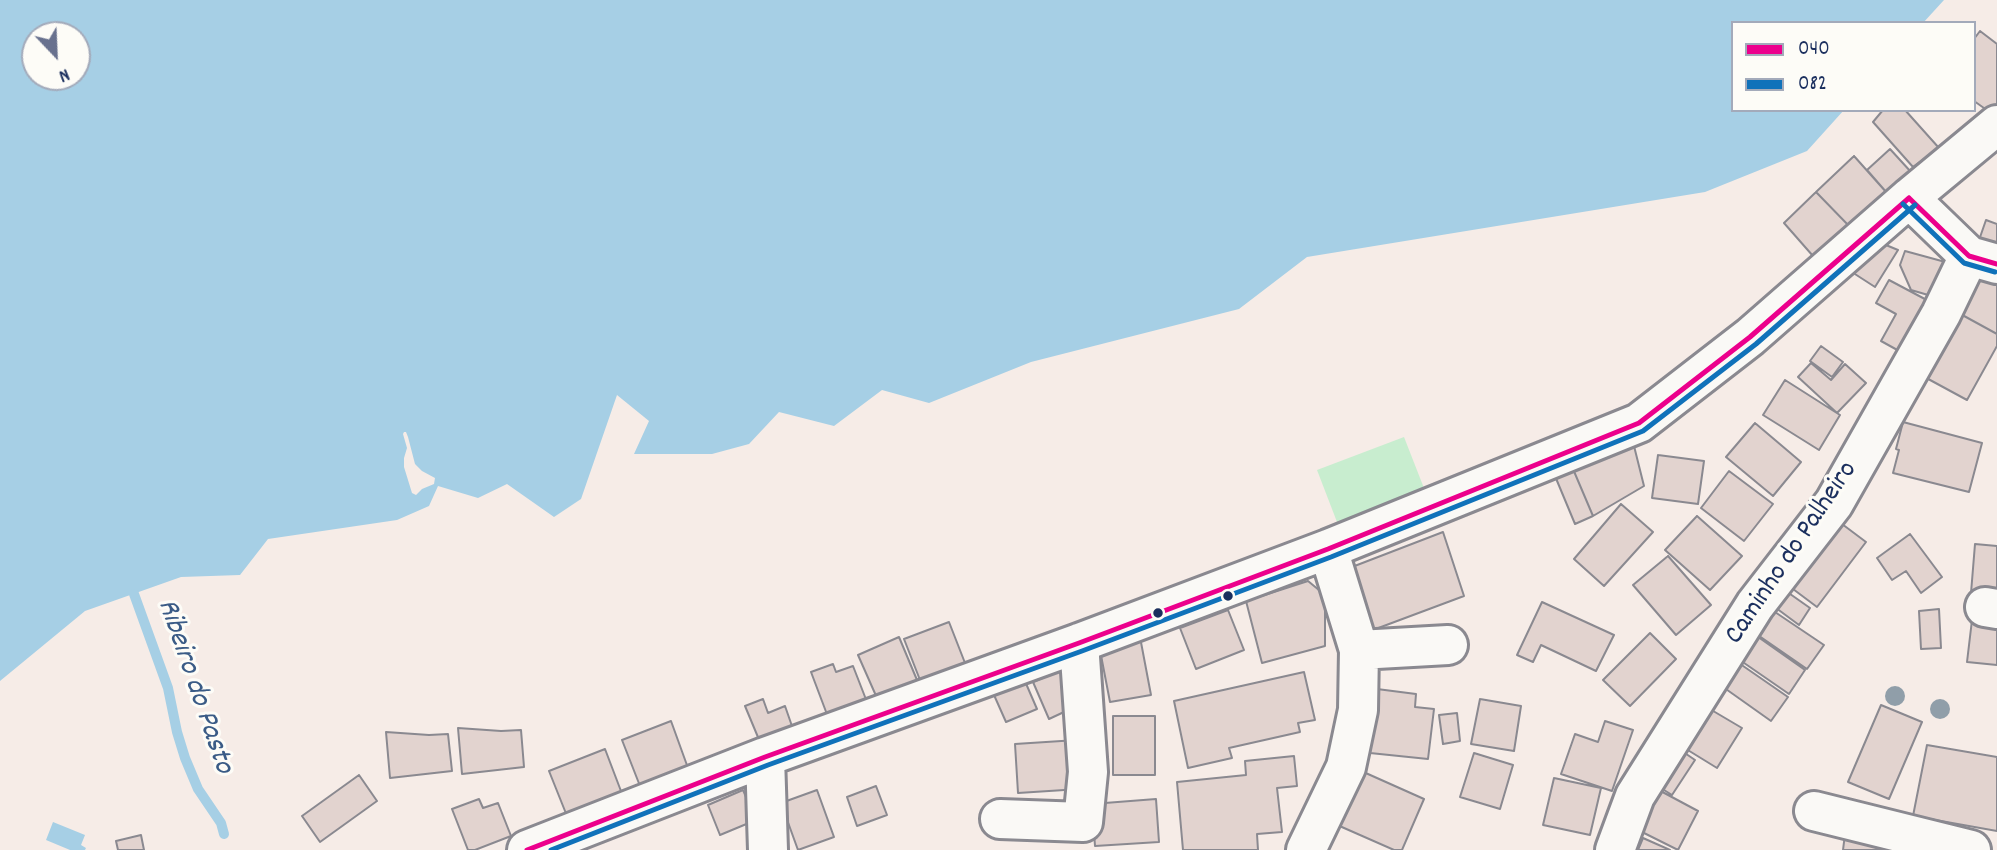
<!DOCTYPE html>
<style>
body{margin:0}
#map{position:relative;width:1997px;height:850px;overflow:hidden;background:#f6ece7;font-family:Dekko,sans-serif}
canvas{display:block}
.legend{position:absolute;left:1731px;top:21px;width:245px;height:91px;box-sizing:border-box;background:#fdfcf7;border:2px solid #a3aaba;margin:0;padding:9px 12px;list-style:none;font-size:21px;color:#1b2f5e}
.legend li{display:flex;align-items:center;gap:14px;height:35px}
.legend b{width:35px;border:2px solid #a3aaba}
.north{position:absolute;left:21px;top:21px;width:70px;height:70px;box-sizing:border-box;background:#fdfcf7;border:2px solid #a3aaba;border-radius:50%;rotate:157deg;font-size:19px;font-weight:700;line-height:28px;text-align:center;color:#1b2f5e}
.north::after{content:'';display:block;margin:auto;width:24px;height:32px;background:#68718e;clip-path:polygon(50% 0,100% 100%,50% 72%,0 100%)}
</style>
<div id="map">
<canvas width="1997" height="850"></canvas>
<ul class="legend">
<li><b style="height:9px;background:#ec008c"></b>040</li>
<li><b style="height:9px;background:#1072ba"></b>082</li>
</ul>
<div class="north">N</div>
</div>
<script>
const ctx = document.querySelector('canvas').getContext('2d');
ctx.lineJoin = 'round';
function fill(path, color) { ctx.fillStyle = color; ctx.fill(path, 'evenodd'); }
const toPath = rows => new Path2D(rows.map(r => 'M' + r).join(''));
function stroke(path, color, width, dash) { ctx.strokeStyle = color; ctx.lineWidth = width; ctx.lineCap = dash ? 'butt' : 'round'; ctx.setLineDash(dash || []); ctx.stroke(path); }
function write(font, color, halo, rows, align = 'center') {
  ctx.font = font + ' Dekko,sans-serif'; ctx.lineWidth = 6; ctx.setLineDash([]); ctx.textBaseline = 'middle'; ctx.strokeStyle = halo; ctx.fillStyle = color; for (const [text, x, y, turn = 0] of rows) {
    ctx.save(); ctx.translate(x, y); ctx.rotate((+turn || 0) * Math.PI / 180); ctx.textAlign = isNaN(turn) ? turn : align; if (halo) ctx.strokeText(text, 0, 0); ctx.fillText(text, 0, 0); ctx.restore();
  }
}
fill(toPath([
 [1404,437,1429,501,1342,535,1317,470]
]), '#c8edcf');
fill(toPath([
 [0,0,1944,0,1923,23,1733,23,1733,110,1844,110,1807,151,1705,192,1307,257,1239,309,1031,362,929,403,882,390,834,426,779,412,749,444,712,454,634,454,649,421,617,395,581,499,554,517,507,484,478,498,438,486,429,506,397,520,268,539,240,575,181,577,85,611,0,681],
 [77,35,77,77,35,77,35,35],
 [404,432,406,432,408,437,415,464,422,471,435,478,434,484,422,489,416,495,412,493,404,467,404,458,407,448,403,434],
 [53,822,85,835,81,845,86,848,85,850,70,850,46,840]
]), '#a6cfe5');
stroke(toPath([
 [134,594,168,688,177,732,185,758,198,789,221,823,224,834]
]), '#a6cfe5', 10);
const building = toPath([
 [1980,31,1997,44,1997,104,1991,113,1974,101,1974,39,1980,31],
 [1883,110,1905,110,1939,148,1913,167,1873,122,1883,110],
 [1890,149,1911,172,1887,193,1867,170,1890,149],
 [1854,156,1887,193,1851,228,1816,192,1854,156],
 [1816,192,1851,228,1813,256,1784,223,1816,192],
 [1986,220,1997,224,1997,249,1978,243,1986,220],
 [1869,238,1898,250,1875,287,1841,265,1869,238],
 [1905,251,1949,263,1935,297,1911,290,1900,265,1905,251],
 [1975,267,1997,274,1997,334,1955,311,1975,267],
 [1889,280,1938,306,1910,357,1881,341,1896,314,1876,303,1889,280],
 [1955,311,1997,334,1997,346,1967,400,1919,374,1955,311],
 [1821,346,1843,362,1832,377,1810,361,1821,346],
 [1811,363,1831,380,1845,364,1866,383,1837,413,1798,377,1811,363],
 [1785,380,1840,415,1819,450,1763,415,1785,380],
 [1903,422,1982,443,1969,492,1893,473,1899,450,1896,449,1903,422],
 [1755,423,1801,462,1773,496,1726,457,1755,423],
 [1634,446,1644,486,1593,516,1573,469,1634,446],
 [1658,455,1704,461,1698,504,1652,498,1658,455],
 [1573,469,1593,516,1575,524,1555,476,1573,469],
 [1729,471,1773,504,1744,541,1701,508,1729,471],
 [1621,504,1653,532,1604,586,1574,559,1621,504],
 [1697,516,1742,556,1710,590,1665,550,1697,516],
 [1834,518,1866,542,1817,607,1785,583,1834,518],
 [1443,532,1464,596,1373,630,1352,567,1443,532],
 [1910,534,1942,577,1921,593,1906,571,1892,580,1877,558,1910,534],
 [1975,544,1997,546,1997,595,1971,593,1975,544],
 [1668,556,1711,605,1676,635,1633,585,1668,556],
 [1308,581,1325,595,1325,646,1262,663,1246,601,1308,581],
 [1783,589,1810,608,1799,625,1772,605,1783,589],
 [1542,602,1614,635,1596,671,1541,645,1533,662,1517,655,1542,602],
 [1769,608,1824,645,1807,669,1752,631,1769,608],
 [1939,609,1941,648,1921,649,1919,611,1939,609],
 [1228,610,1244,650,1196,669,1180,628,1228,610],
 [1972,620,1997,623,1997,665,1967,662,1972,620],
 [949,622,965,663,920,680,904,639,949,622],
 [1751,632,1805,670,1789,694,1734,656,1751,632],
 [1650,633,1676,659,1630,706,1603,680,1650,633],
 [899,637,917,680,877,698,858,655,899,637],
 [1140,637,1151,695,1110,702,1099,645,1140,637],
 [1733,659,1788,697,1771,721,1716,682,1733,659],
 [833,664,836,672,853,666,867,702,828,717,811,672,833,664],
 [1064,669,1079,705,1049,719,1033,682,1064,669],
 [1021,672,1037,709,1006,722,990,686,1021,672],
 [1304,672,1315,720,1298,723,1300,732,1229,748,1232,758,1188,768,1174,701,1304,672],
 [1377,689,1416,694,1415,707,1434,709,1428,759,1370,753,1377,689],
 [763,699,768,713,785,706,793,729,760,742,745,706,763,699],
 [1480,699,1521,706,1514,751,1471,744,1480,699],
 [1703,705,1742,728,1717,768,1678,744,1703,705],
 [1881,705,1922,722,1889,799,1848,782,1881,705],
 [1457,713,1460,741,1443,744,1439,715,1457,713],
 [1113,716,1155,716,1155,775,1113,775,1113,716],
 [671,721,688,768,640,786,622,740,671,721],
 [1605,721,1633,730,1612,791,1561,774,1575,734,1598,742,1605,721],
 [458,728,501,731,521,730,524,767,462,774,458,728],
 [386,732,429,735,448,734,452,771,390,778,386,732],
 [1077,740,1080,789,1018,793,1015,744,1077,740],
 [1927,745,1997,757,1997,831,1913,816,1927,745],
 [605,749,624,799,569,821,549,771,605,749],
 [1679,749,1695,760,1672,795,1656,785,1679,749],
 [1474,753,1513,765,1500,809,1460,797,1474,753],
 [1294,756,1297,786,1277,788,1282,832,1257,834,1258,850,1183,850,1177,782,1246,775,1245,761,1294,756],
 [1359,770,1424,799,1402,850,1394,850,1335,824,1359,770],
 [359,775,377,801,320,842,302,816,359,775],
 [1554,778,1601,788,1590,835,1543,825,1554,778],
 [876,786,887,815,857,826,847,797,876,786],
 [1655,788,1698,811,1678,850,1634,828,1655,788],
 [743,790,756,820,720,835,708,805,743,790],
 [817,790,834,837,798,850,781,803,817,790],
 [479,799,483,808,498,803,511,836,475,850,468,850,452,809,479,799],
 [1156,799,1159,842,1095,846,1092,804,1156,799],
 [1845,834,1903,850,1843,850,1845,834],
 [141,835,144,850,118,850,116,841,141,835],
 [1643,838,1670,850,1638,850,1643,838]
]);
fill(building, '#e2d3cf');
stroke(building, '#8a8990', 2);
const minor = toPath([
 [1909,198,1969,256,1997,264],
 [1985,607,1997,609],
 [1359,650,1448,645],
 [765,757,768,850],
 [1814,811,1971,850],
 [1000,819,1083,822,1088,772,1079,643],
 [527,850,765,757,1079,643,1328,549,1639,423,1750,337,1909,198,1997,125],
 [1306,850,1346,767,1358,710,1359,650,1328,549],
 [1615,850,1635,796,1755,605,1834,503,1941,314,1969,256]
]);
stroke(minor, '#8a8990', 44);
stroke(minor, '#faf9f6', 38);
stroke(toPath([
 [1909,198,1969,256,1997,264],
 [527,850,765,757,1079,643,1328,549,1639,423,1750,337,1909,198]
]), '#ec008c', 5);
stroke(toPath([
 [1903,204,1964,263,1995,272],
 [551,850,768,765,1082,651,1331,557,1643,431,1756,344,1915,205]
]), '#1072ba', 5);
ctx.fillStyle = '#909ea9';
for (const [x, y] of [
 [1895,696],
 [1940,709]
]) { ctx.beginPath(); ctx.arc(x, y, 10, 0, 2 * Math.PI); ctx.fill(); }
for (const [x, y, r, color] of [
 [1228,596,6,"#1b2f5e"],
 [1158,613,6,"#1b2f5e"]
]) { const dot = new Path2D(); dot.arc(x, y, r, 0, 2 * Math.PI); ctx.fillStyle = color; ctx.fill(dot); stroke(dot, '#fdfcf7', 2.5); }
write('28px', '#1b2f5e', '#fdfcf7', [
 ["Caminho do Palheiro",1793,554,-56]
]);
write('italic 30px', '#3a5b86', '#fdfcf7', [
 ["Ribeiro do Pasto",193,687,71]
]);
</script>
